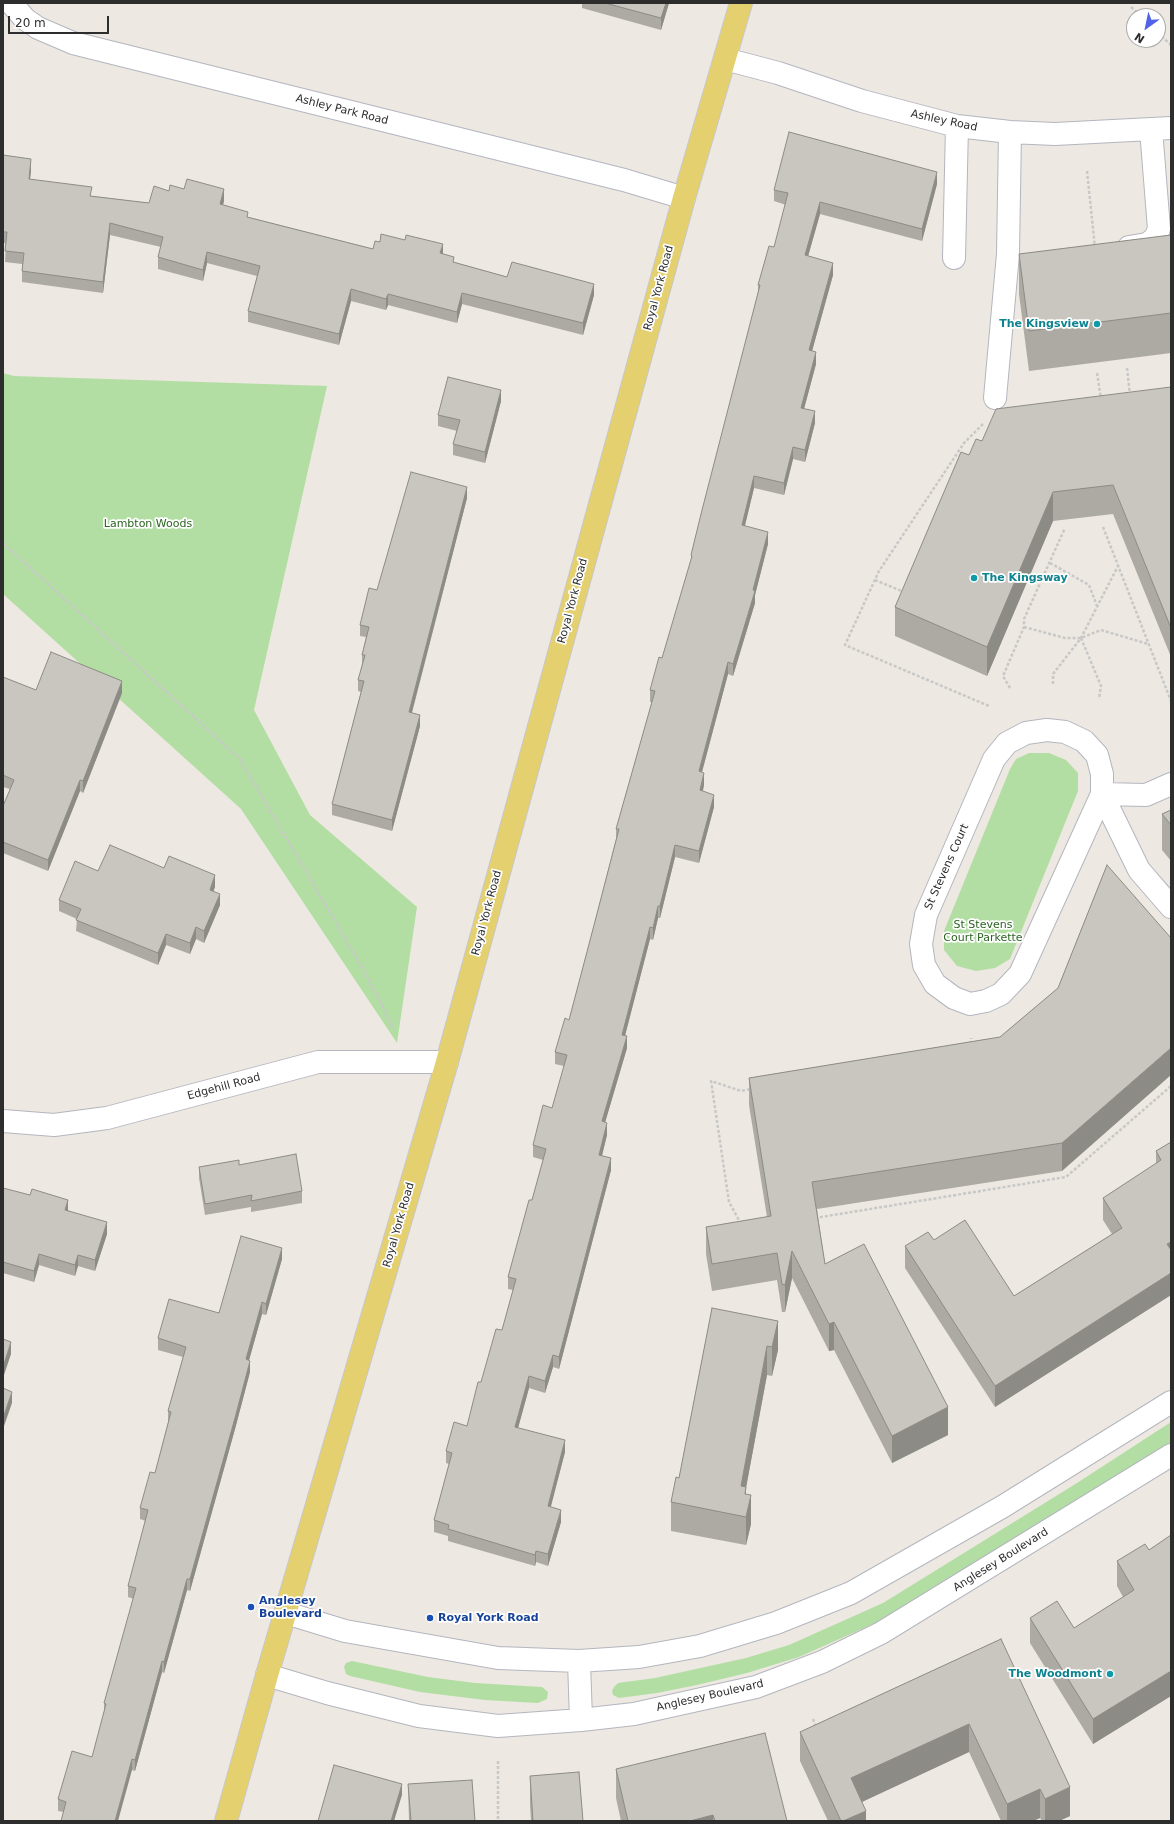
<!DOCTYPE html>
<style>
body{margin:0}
#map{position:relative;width:1174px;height:1824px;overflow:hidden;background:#ede8e1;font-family:"DejaVu Sans",sans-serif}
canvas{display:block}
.frame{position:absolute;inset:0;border:4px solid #2d2d2d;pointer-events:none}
.north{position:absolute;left:1126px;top:8px;width:40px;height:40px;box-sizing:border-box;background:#fff;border:1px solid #ababab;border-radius:50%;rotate:213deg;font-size:11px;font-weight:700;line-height:16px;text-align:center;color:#2d2d2d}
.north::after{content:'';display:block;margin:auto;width:14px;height:18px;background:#5164e9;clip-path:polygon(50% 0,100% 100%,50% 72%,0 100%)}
.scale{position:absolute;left:8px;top:16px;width:101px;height:18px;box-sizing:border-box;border:2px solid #2d2d2d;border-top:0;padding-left:5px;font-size:12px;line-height:14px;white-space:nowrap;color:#2d2d2d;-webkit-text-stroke:3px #fff;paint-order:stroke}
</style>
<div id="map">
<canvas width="1174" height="1824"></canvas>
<div class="frame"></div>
<div class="north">N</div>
<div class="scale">20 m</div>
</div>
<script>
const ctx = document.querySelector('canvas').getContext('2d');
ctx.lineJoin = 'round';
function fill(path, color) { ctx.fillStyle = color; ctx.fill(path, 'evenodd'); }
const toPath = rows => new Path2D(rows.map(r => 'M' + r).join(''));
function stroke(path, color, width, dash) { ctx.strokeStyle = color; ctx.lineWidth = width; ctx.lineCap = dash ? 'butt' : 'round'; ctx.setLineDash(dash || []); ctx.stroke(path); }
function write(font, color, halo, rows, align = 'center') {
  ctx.font = font + ' "DejaVu Sans",sans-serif'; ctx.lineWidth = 3.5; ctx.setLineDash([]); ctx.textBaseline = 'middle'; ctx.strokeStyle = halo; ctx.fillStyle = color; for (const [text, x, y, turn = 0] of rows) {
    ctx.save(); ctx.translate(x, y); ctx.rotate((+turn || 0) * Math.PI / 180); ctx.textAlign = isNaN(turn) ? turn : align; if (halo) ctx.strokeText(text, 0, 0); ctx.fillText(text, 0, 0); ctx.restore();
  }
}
fill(toPath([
 [3,373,14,376,327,386,254,710,310,815,417,907,397,1043,241,809,3,594],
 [1029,753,1049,753,1066,760,1078,773,1078,791,1010,959,995,968,976,971,957,966,944,950,944,931,1010,769,1016,759],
 [1171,1422,1171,1442,891,1616,799,1657,747,1673,697,1685,657,1693,619,1698,613,1695,612,1691,614,1687,618,1683,655,1678,746,1658,789,1645,883,1603,1077,1483],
 [352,1661,428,1677,475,1683,542,1687,548,1692,547,1699,538,1703,485,1700,420,1692,350,1676,346,1674,344,1667,346,1663]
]), '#b3dea3');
const minor = toPath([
 [11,3,25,19,38,28,73,43,624,180,684,198],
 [725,59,778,73,862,101,957,126,1010,132,1055,134,1171,128],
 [1129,247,1147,244,1155,238,1159,229,1151,129],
 [954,258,957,126],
 [995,398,1008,254,1010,132],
 [1102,794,1020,974,1001,994,986,1001,970,1004,954,998,935,984,924,965,921,944,926,915,994,759,1007,743,1026,733,1047,730,1065,732,1084,741,1097,755,1102,774,1102,794,1139,870,1171,907],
 [1102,794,1146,795,1171,784],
 [3,1121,54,1125,107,1118,318,1062,447,1062],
 [286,1613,345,1631,498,1658,579,1661,639,1657,700,1646,776,1623,851,1593,1002,1507,1171,1402],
 [579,1661,581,1720],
 [267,1675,327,1693,419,1716,498,1726,581,1720,634,1714,756,1687,822,1662,881,1633,1171,1455]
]);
const major = toPath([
 [226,1821,267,1675,447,1062,684,198,741,3]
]);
stroke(minor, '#b4b6bf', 24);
stroke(major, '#c8c8c8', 24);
stroke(toPath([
 [1131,7,1141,16],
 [1158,33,1171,45],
 [1087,171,1095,248],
 [1127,368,1130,395],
 [1097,373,1101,399],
 [983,424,964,443,879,571,845,645,989,706],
 [1103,527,1171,701],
 [3,543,240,759,363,969,394,1029],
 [1050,563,1089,585,1097,606],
 [875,580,904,592],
 [1024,627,1065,638,1081,638,1101,630,1148,644],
 [1081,638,1101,686,1099,699],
 [1053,684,1053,674,1081,638,1118,566],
 [1010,688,1003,676,1024,627,1024,619,1065,528],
 [971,1044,971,1038],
 [815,1218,1066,1177,1171,1086],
 [741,1224,729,1202,711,1081,741,1091,751,1089],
 [813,1719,816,1727],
 [498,1761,498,1821]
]), '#c8c8c8', 2.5, [3, 2]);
stroke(minor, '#fff', 22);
stroke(major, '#e4d06e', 22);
fill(toPath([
 [582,3,669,3,661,30,582,8],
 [3,155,31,170,30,179,92,196,149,203,169,191,224,201,223,205,248,217,373,249,443,254,454,262,507,277,594,295,583,335,462,304,457,323,388,305,386,310,351,301,339,345,248,322,248,311,257,276,207,263,203,281,158,269,158,257,161,247,110,235,103,293,22,282,22,264,5,262,6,243,3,243],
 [937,184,922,241,820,214,808,256,833,275,812,351,816,364,804,409,815,423,805,462,793,459,784,495,754,488,745,526,768,544,755,595,755,603,733,676,728,674,702,772,704,785,703,791,714,807,699,863,675,857,660,918,658,918,653,940,650,939,625,1036,627,1048,605,1122,607,1135,602,1156,611,1170,559,1369,553,1367,545,1393,529,1388,518,1428,565,1452,550,1507,561,1522,548,1566,536,1562,535,1566,448,1541,448,1536,434,1532,434,1520,449,1464,446,1463,446,1451,467,1426,481,1382,502,1330,513,1290,508,1289,508,1277,532,1200,543,1160,533,1157,533,1145,552,1108,564,1066,555,1064,555,1052,569,1020,593,929,616,839,616,829,652,702,650,702,650,690,662,658,691,561,691,555,758,293,758,285,774,247,786,205,774,201,774,190],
 [1171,235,1171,353,1029,371,1019,294,1019,254],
 [1171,387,1171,657,1113,514,1053,521,987,676,895,636,895,607,969,455,982,441],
 [501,401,485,463,453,455,453,444,457,431,438,426,438,415],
 [467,498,412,713,420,726,392,831,332,815,332,804,361,692,358,691,358,680,362,666,362,655,366,637,360,636,360,625,377,590],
 [3,677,36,690,122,693,83,793,80,791,48,871,3,853,3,806,10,789,3,787],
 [1171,810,1171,861,1162,850,1162,814],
 [1107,865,1062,1171,817,1209,825,1264,948,1435,892,1463,834,1350,829,1351,792,1278,785,1312,782,1312,777,1280,712,1291,706,1254,706,1227,767,1217,749,1105,749,1078,1000,1037,1058,988],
 [164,868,215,887,213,891,220,905,204,943,196,939,190,954,166,945,158,965,76,931,77,919,59,911,59,900,98,871],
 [1171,1142,1171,1295,995,1407,905,1268,905,1246,934,1240,1014,1296,1112,1234,1103,1220,1103,1198,1156,1164,1156,1151],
 [239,1165,302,1191,302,1203,251,1212,251,1207,205,1215,199,1178,199,1167],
 [3,1188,68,1210,107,1234,95,1271,78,1266,75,1276,39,1265,34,1282,3,1273],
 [282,1259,266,1315,262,1314,249,1360,250,1372,235,1429,190,1591,187,1590,164,1673,162,1672,135,1771,132,1770,64,1812,58,1811,58,1799,92,1757,104,1712,104,1703,134,1599,128,1597,128,1586,146,1521,140,1519,140,1508,155,1473,168,1423,168,1411,183,1357,158,1350,158,1338,219,1313],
 [712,1308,778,1350,772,1376,767,1375,746,1487,746,1494,751,1524,746,1545,671,1531,671,1502,679,1478],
 [1171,1535,1171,1696,1093,1744,1030,1643,1030,1618,1074,1628,1123,1597,1117,1586,1117,1561,1149,1550],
 [1001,1639,1070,1816,1059,1821,1042,1821,1040,1818,1033,1821,1001,1821,969,1752,862,1802,866,1821,828,1821,800,1761,800,1732],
 [616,1769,787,1821,621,1821,616,1798],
 [530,1776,583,1821,531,1821,530,1804],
 [408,1784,475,1821,409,1821]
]), '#adaaa4');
fill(toPath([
 [666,3,669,3,661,30,661,18],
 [31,159,31,170,29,190,29,179],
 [937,172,937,184,922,241,922,229],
 [224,189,224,201,220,215,220,204],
 [820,202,820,214,805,267,805,255],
 [110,223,110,235,103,293,103,282],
 [443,244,443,256,440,253],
 [207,252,207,263,203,281,203,270],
 [833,263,833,275,809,362,809,350],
 [594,284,594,295,583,335,583,323],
 [351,289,351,301,339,345,339,334],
 [462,293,462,304,457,323,457,312],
 [388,294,388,305,386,310,386,299],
 [816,352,816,364,801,420,801,408],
 [501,390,501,401,485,463,485,452],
 [815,411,815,423,805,462,805,450],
 [793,447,793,459,784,495,784,483],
 [754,476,754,488,742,537,742,525],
 [467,487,467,498,409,723,409,712],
 [1053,492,1053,521,987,676,987,647],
 [768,532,768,544,755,595,755,603,733,676,733,664,753,590],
 [728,662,728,674,699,783,699,771],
 [122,681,122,693,83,793,83,781],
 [420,715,420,726,392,831,392,820],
 [704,773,704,785,700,802,700,790],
 [80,780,80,791,48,871,48,860],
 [714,795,714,807,699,863,699,851],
 [675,845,675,857,660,918,660,906],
 [215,875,215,887,210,901,210,890],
 [220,894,220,905,204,943,204,931],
 [658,906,658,918,653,940,653,928],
 [196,927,196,939,190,954,190,943],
 [650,927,650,939,622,1047,622,1035],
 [166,934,166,945,158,965,158,953],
 [627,1036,627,1048,602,1133,602,1121],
 [1171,1048,1171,1075,1062,1171,1062,1143],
 [607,1123,607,1135,599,1167,599,1155],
 [611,1158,611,1170,559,1369,559,1357],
 [68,1200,68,1211,65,1210],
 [107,1222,107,1234,95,1271,95,1260],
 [1171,1242,1171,1263,1167,1244],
 [282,1248,282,1259,266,1315,266,1304],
 [792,1251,792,1278,785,1312,785,1285],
 [39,1254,39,1265,34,1282,34,1271],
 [78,1255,78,1266,75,1276,75,1265],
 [1171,1273,1171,1295,995,1407,995,1386],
 [262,1302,262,1314,246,1371,246,1359],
 [778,1321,778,1350,772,1376,772,1347],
 [834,1322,834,1350,829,1351,829,1324],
 [11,1342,11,1354,3,1378,3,1367],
 [767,1346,767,1375,741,1515,741,1486],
 [553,1355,553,1367,545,1393,545,1381],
 [250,1361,250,1372,235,1429,190,1591,190,1579],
 [529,1376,529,1388,515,1439,515,1427],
 [12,1392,12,1403,3,1429,3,1418],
 [948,1407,948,1435,892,1463,892,1436],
 [565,1440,565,1452,548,1518,548,1506],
 [746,1487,746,1515,751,1495,751,1524,746,1545,746,1517,745,1494],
 [561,1510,561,1522,548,1566,548,1554],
 [536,1551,536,1562,535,1566,535,1555],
 [187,1579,187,1590,164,1673,164,1662],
 [162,1661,162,1672,135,1771,135,1760],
 [1171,1671,1171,1696,1093,1744,1093,1719],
 [969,1724,969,1752,851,1807,851,1778],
 [132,1759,132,1770,118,1821,115,1821],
 [402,1784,402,1795,394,1821,391,1821],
 [1070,1787,1070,1816,1059,1821,1045,1821,1045,1799],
 [1040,1789,1040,1818,1033,1821,1007,1821,1007,1804],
 [866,1811,866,1821,843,1821],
 [713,1815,713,1821,690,1821]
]), '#8d8b86');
const building = toPath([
 [605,3,666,3,661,18,605,3],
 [789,132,937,172,922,229,820,202,805,255,833,263,809,350,816,352,801,408,815,411,805,450,793,447,784,483,754,476,742,525,768,532,753,590,755,591,733,664,728,662,699,771,704,773,700,790,714,795,699,851,675,845,660,906,658,906,653,928,650,927,622,1035,627,1036,602,1121,607,1123,599,1155,611,1158,559,1357,553,1355,545,1381,529,1376,515,1427,565,1440,548,1506,561,1510,548,1554,536,1551,535,1555,448,1529,449,1525,434,1520,452,1453,446,1451,454,1422,467,1426,478,1382,481,1382,496,1329,502,1330,516,1279,508,1277,529,1200,532,1200,546,1149,533,1145,543,1105,552,1108,567,1055,555,1052,565,1018,569,1020,593,929,619,829,616,829,655,691,650,690,659,657,662,658,692,556,691,555,701,514,760,285,758,285,769,246,774,247,788,193,774,190,789,132],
 [3,155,31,159,29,179,92,187,90,196,149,203,154,186,169,191,170,185,184,189,187,179,224,189,220,204,248,212,247,217,373,249,375,241,380,242,381,234,405,240,406,235,443,244,440,253,454,257,453,262,507,277,512,262,594,284,583,323,462,293,457,312,388,294,386,299,351,289,339,334,248,311,260,266,207,252,203,270,158,257,163,237,110,223,103,282,22,271,24,253,5,251,7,232,3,232,3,155],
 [1171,235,1171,313,1029,331,1019,254,1171,235],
 [448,377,501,390,485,452,453,444,460,420,438,415,448,377],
 [1171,387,1171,628,1113,485,1053,492,987,647,895,607,961,452,969,455,976,439,982,441,996,409,1171,387],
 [411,472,467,487,409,712,420,715,392,820,332,804,364,681,358,680,365,655,362,655,369,627,360,625,369,588,377,590,411,472],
 [51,652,122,681,83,781,80,780,48,860,3,842,3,806,14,780,3,775,3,677,36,690,51,652],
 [1171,810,1171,825,1162,814,1171,810],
 [110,845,164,868,169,856,215,875,210,890,220,894,204,931,196,927,190,943,166,934,158,953,76,920,81,909,59,900,75,861,98,871,110,845],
 [1107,865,1171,938,1171,1048,1062,1143,812,1182,825,1264,864,1244,948,1407,892,1436,834,1322,829,1324,792,1251,785,1285,782,1284,777,1253,712,1264,706,1227,771,1216,749,1078,1000,1037,1058,988,1107,865],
 [1171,1142,1171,1242,1167,1244,1171,1250,1171,1273,995,1386,905,1246,928,1232,934,1240,965,1220,1014,1296,1122,1228,1103,1198,1161,1160,1156,1151,1171,1142],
 [296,1154,302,1191,251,1201,252,1195,205,1204,199,1167,239,1160,239,1165,296,1154],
 [3,1188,30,1195,32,1189,68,1200,65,1210,107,1222,95,1260,78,1255,75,1265,39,1254,34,1271,3,1262,3,1188],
 [241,1236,282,1248,266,1304,262,1302,246,1359,250,1361,235,1418,190,1579,187,1579,164,1662,162,1661,135,1760,132,1759,115,1821,61,1821,66,1802,58,1799,72,1751,92,1757,106,1704,104,1703,136,1588,128,1586,148,1510,140,1508,150,1472,155,1473,171,1412,168,1411,186,1347,158,1338,169,1299,219,1313,241,1236],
 [712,1308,778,1321,772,1347,767,1346,741,1486,746,1487,745,1494,751,1495,746,1517,671,1502,676,1477,679,1478,712,1308],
 [3,1339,11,1342,3,1367,3,1339],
 [3,1388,12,1392,3,1418,3,1388],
 [1171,1535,1171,1671,1093,1719,1030,1618,1057,1601,1074,1628,1134,1590,1117,1561,1145,1544,1149,1550,1171,1535],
 [1001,1639,1070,1787,1045,1799,1040,1789,1007,1804,969,1724,851,1778,866,1811,843,1821,841,1821,800,1732,1001,1639],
 [765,1733,787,1821,715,1821,713,1815,690,1821,628,1821,616,1769,765,1733],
 [334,1765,402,1784,391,1821,318,1821,334,1765],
 [579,1772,583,1821,533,1821,530,1776,579,1772],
 [472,1780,475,1821,411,1821,408,1784,472,1780]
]);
fill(building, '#c9c6bf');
stroke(building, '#8d8b86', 1);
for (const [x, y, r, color] of [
 [1097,324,4,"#0f9aa8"],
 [974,578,4,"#0f9aa8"],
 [251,1607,4,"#1a4fb4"],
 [430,1618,4,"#1a4fb4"],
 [1110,1674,4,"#0f9aa8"]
]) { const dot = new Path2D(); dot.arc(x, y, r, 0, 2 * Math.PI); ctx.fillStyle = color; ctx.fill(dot); stroke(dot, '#fff', 1.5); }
write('11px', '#2d2d2d', '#fff', [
 ["Ashley Park Road",342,110,14],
 ["Ashley Road",944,121,12],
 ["Royal York Road",659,288,-75],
 ["Royal York Road",573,601,-75],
 ["St Stevens Court",947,867,-66],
 ["Royal York Road",487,913,-75],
 ["Edgehill Road",224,1087,-15],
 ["Royal York Road",399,1225,-74],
 ["Anglesey Boulevard",1001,1560,-32],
 ["Anglesey Boulevard",710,1696,-13]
]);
write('bold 11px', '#0d838f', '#fff', [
 ["The Kingsview",1089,324],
 ["The Kingsway",982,578,"left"],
 ["The Woodmont",1102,1674]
], 'right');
write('11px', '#2c6422', '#fff', [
 ["Lambton Woods",148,524],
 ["St Stevens",983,925],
 ["Court Parkette",983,938]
]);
write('bold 11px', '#164399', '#fff', [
 ["Anglesey",259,1601],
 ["Boulevard",259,1614],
 ["Royal York Road",438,1618]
], 'left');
</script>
